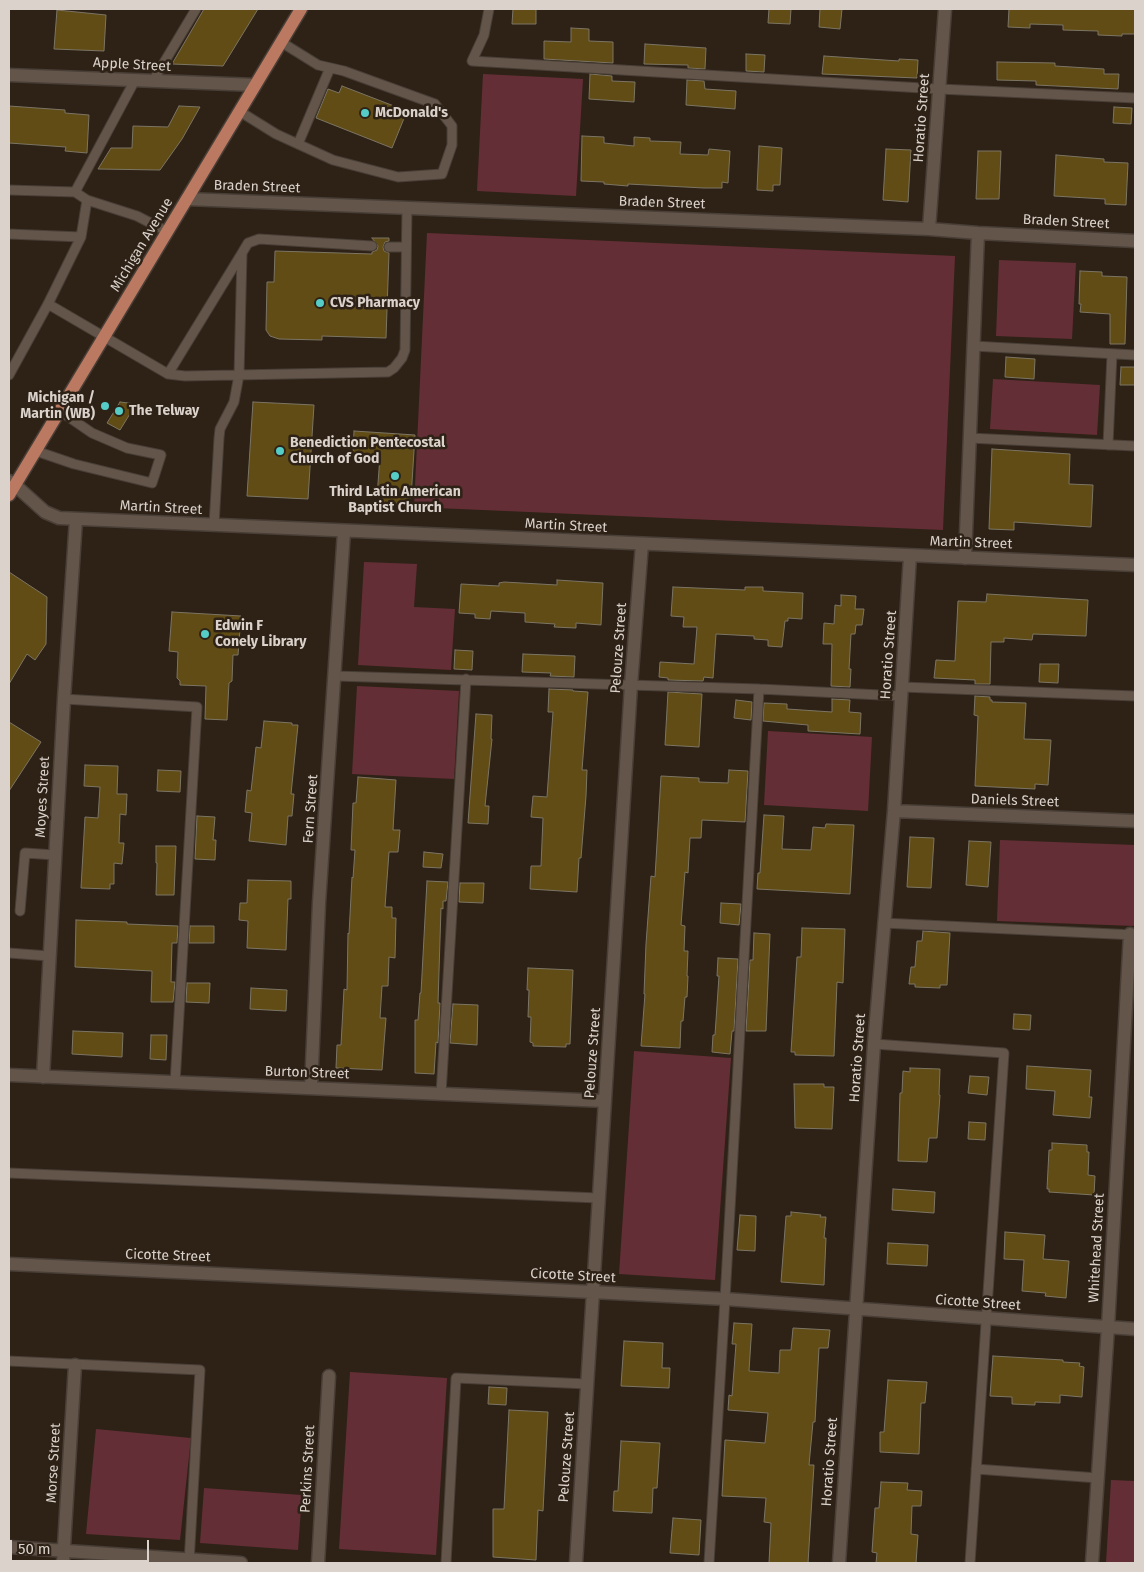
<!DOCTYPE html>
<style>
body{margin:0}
#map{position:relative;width:1144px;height:1572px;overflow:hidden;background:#2e2217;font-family:"Fira Sans",sans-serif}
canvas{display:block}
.frame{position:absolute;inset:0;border:10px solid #dad2cb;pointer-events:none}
.scale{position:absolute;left:10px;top:1540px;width:139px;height:22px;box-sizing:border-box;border:2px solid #dad2cb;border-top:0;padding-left:6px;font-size:15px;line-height:18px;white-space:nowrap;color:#dad2cb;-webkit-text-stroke:4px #2e2217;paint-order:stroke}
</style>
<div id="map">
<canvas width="1144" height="1572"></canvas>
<div class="frame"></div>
<div class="scale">50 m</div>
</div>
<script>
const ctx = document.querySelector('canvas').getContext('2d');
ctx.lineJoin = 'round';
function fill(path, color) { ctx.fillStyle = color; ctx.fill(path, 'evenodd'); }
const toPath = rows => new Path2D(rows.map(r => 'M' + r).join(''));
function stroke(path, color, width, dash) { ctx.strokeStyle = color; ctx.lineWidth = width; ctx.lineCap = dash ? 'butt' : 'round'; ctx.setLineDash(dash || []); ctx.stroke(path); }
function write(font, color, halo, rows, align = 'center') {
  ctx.font = font + ' "Fira Sans",sans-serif'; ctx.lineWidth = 5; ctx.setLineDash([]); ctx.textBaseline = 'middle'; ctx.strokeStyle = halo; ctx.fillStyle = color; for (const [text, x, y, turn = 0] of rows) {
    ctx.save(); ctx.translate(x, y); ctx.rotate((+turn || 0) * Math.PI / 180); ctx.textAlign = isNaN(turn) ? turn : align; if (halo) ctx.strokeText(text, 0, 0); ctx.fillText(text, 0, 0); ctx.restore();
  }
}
fill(toPath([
 [483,74,583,79,576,196,477,191],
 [427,233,955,256,943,530,414,507],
 [999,260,1076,263,1072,339,996,336],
 [993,379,1100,385,1097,435,990,429],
 [364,562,417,564,414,607,455,609,451,670,358,665],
 [357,686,459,691,454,779,352,774],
 [768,731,872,737,868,811,764,805],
 [1000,840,1135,845,1135,926,997,921],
 [634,1051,731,1058,715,1280,619,1274],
 [350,1372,447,1378,436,1555,339,1549],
 [96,1429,191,1438,180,1540,86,1534],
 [1111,1480,1135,1481,1135,1563,1106,1563],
 [204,1488,302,1495,298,1550,200,1543]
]), '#642e36');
const building = toPath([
 [204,9,258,9,223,66,172,64,204,9],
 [513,9,536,9,536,24,512,24,513,9],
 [769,9,791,9,790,24,768,23,769,9],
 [820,9,842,9,840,29,819,27,820,9],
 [1009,9,1135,9,1135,34,1122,34,1122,36,1098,35,1098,31,1063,30,1063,25,1030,24,1030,28,1008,27,1009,9],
 [57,10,106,15,104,51,54,49,57,10],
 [571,28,589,29,589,41,613,42,613,63,544,59,544,41,571,42,571,28],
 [645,44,706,48,705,69,688,68,688,65,644,64,645,44],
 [746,54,765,55,764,72,746,71,746,54],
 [824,56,899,61,899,59,918,60,917,78,822,74,824,56],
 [997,62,1055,63,1055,66,1104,69,1104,74,1119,74,1118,89,1036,85,1036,81,997,80,997,62],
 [590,74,612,76,612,81,635,82,634,102,589,99,590,74],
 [687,80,704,81,705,89,736,91,735,109,686,105,687,80],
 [342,86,407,111,392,148,316,118,328,89,339,93,342,86],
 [9,106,65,110,65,113,89,115,87,153,65,151,66,147,9,143,9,106],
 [179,106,200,107,182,139,160,170,98,169,111,148,132,148,133,126,168,127,179,106],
 [1114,107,1132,108,1131,124,1113,123,1114,107],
 [582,136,604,137,604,143,634,146,634,137,650,138,650,141,681,142,680,154,708,155,709,149,730,151,728,183,722,182,722,188,704,188,628,184,628,186,604,184,604,182,581,181,582,136],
 [759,146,782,148,780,185,773,185,773,191,757,190,759,146],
 [886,149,911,150,908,202,883,200,886,149],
 [978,151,1001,151,999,199,976,199,978,151],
 [1056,155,1104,159,1104,162,1128,163,1126,205,1105,204,1105,199,1054,196,1056,155],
 [372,238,389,238,389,241,385,242,383,247,384,251,389,253,386,338,322,336,322,340,279,339,270,336,266,330,267,282,274,282,275,251,372,254,372,252,377,250,378,246,372,238],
 [1080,271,1102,272,1102,276,1127,277,1125,344,1110,344,1110,314,1080,312,1081,304,1079,304,1080,271],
 [1006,357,1035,359,1034,379,1005,377,1006,357],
 [1121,367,1135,367,1135,385,1120,385,1121,367],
 [120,402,136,404,120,430,107,423,120,402],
 [253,402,314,405,308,499,247,496,253,402],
 [354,431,415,435,411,498,408,498,407,504,380,502,380,497,377,497,380,456,353,454,354,431],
 [992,449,1070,454,1069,484,1093,485,1091,527,1014,522,1014,530,989,529,992,449],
 [9,572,47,597,46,644,35,660,27,654,9,684,9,572],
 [557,580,603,583,601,625,576,623,576,628,554,627,555,624,525,622,525,613,491,611,490,619,475,618,475,614,459,613,461,584,499,586,499,583,504,582,557,585,557,580],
 [673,587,745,590,745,587,763,587,763,591,803,593,802,619,788,618,788,621,785,621,782,647,768,646,768,640,754,639,754,636,716,634,713,678,704,677,703,681,668,680,668,678,659,677,660,662,694,664,697,627,683,627,684,617,671,616,673,587],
 [987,594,1088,600,1086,636,1033,634,1032,640,1004,638,1004,642,991,642,990,684,975,684,975,680,934,678,936,660,955,661,958,601,986,602,987,594],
 [841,595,856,596,855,609,864,609,862,625,856,625,855,634,851,634,849,669,851,669,850,687,831,686,832,644,823,644,824,623,834,624,835,605,841,606,841,595],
 [172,612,241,616,238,655,233,655,232,681,229,683,227,720,205,719,206,686,180,685,180,681,177,678,178,652,169,651,172,612],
 [455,650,473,651,472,670,454,669,455,650],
 [523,654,575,656,574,677,550,676,551,673,522,672,523,654],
 [1040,664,1059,664,1058,683,1039,682,1040,664],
 [549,689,573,690,573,691,588,692,582,770,587,770,586,796,581,858,579,858,577,892,530,889,531,866,541,866,543,818,531,817,533,796,547,797,553,712,548,712,549,689],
 [668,692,702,694,699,747,665,745,668,692],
 [975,696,990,697,990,700,992,700,992,702,1026,703,1024,739,1051,740,1048,785,1035,784,1035,789,975,786,978,716,974,715,975,696],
 [832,699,850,700,849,712,861,713,860,734,808,731,808,725,763,721,764,703,787,704,787,709,832,712,832,699],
 [736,700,752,702,751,720,734,718,736,700],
 [476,714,492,715,491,739,492,739,485,806,489,806,488,824,468,823,476,714],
 [264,721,292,723,292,725,298,725,291,794,294,794,292,816,288,816,286,845,249,841,252,813,245,812,247,790,251,791,256,747,261,748,264,721],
 [9,722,41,742,9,791,9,722],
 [85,765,118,766,117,794,127,794,126,815,120,814,119,843,124,843,122,864,114,863,114,884,110,884,110,889,81,888,85,817,98,818,100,787,84,786,85,765],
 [158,770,181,771,180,792,157,791,158,770],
 [729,770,748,771,745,822,702,820,701,838,690,838,688,873,685,872,681,925,685,926,684,951,688,951,687,976,688,976,687,997,685,997,683,1021,681,1021,680,1048,641,1046,645,994,644,994,646,944,651,876,655,877,661,776,699,778,699,782,728,783,729,770],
 [358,777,396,780,393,830,400,830,398,852,389,852,385,907,392,907,392,918,396,918,395,958,389,957,388,986,382,986,380,1018,386,1018,382,1070,336,1068,337,1045,341,1045,344,989,347,990,348,933,349,934,352,877,353,878,355,850,351,850,353,803,356,803,358,777],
 [764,815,784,816,782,849,811,850,813,827,825,828,826,824,854,825,850,894,757,889,758,873,760,873,764,815],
 [197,816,215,817,213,840,216,840,215,860,195,859,197,816],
 [910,837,934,838,931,888,907,887,910,837],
 [969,841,991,842,988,887,966,885,969,841],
 [156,846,176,846,174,895,156,895,157,863,156,863,156,846],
 [424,852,443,854,441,868,423,867,424,852],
 [248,880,291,881,291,899,288,899,286,950,247,948,248,921,239,920,240,903,247,903,248,880],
 [427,881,448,882,446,901,443,901,443,909,441,908,438,1003,440,1003,438,1043,436,1042,434,1074,415,1073,415,1020,418,1020,420,993,421,993,427,881],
 [460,883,484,883,483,903,459,902,460,883],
 [721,903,741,904,739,925,720,923,721,903],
 [76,920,127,922,127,924,178,926,177,943,172,943,171,982,175,982,173,1002,151,1002,152,971,75,967,76,920],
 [190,926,214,926,214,943,189,943,190,926],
 [802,928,845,929,843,983,837,982,834,1056,795,1055,795,1052,791,1052,797,957,801,957,802,928],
 [923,931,950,933,947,985,940,985,940,988,915,987,915,984,909,984,911,967,915,967,917,941,922,941,923,931],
 [754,933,770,934,766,1031,746,1031,750,960,753,960,754,933],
 [718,958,738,959,734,1031,732,1031,730,1054,712,1052,713,1035,715,1035,719,976,717,976,718,958],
 [528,968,573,970,570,1044,566,1044,566,1047,533,1046,533,1043,530,1042,531,1017,528,1017,529,990,527,990,528,968],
 [187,983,210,983,209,1003,186,1002,187,983],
 [251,988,287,990,286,1011,250,1009,251,988],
 [453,1004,478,1005,477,1045,450,1043,453,1004],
 [1014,1014,1031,1015,1030,1030,1013,1029,1014,1014],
 [73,1031,123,1033,122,1057,72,1054,73,1031],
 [151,1035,167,1035,166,1060,150,1059,151,1035],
 [1027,1066,1091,1070,1089,1097,1092,1097,1090,1118,1053,1115,1055,1091,1026,1089,1027,1066],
 [910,1068,940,1069,939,1095,940,1095,937,1138,929,1138,927,1162,898,1161,900,1093,902,1093,903,1071,910,1072,910,1068],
 [970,1076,989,1077,987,1095,968,1093,970,1076],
 [794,1084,824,1084,824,1087,834,1087,832,1129,795,1128,794,1084],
 [969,1122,986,1123,985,1140,968,1139,969,1122],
 [1052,1143,1087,1145,1087,1152,1089,1152,1088,1175,1095,1176,1094,1195,1049,1192,1049,1189,1047,1189,1049,1150,1052,1150,1052,1143],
 [893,1189,935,1192,934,1213,892,1210,893,1189],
 [791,1212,821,1215,820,1217,826,1217,824,1238,826,1238,824,1285,781,1282,786,1216,791,1216,791,1212],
 [740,1215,756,1216,755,1251,737,1250,740,1215],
 [1005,1232,1045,1235,1043,1259,1069,1261,1066,1298,1045,1296,1046,1293,1022,1291,1024,1260,1004,1259,1005,1232],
 [888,1243,928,1245,927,1266,887,1264,888,1243],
 [734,1323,752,1324,749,1371,779,1373,780,1350,791,1350,793,1328,830,1330,828,1348,819,1348,815,1422,813,1422,809,1465,814,1465,808,1563,769,1563,771,1523,764,1522,766,1498,722,1496,725,1440,765,1443,768,1413,728,1410,729,1395,732,1396,736,1344,732,1344,734,1323],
 [624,1341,663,1343,662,1368,670,1368,669,1388,621,1386,624,1341],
 [993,1356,1063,1360,1063,1362,1080,1363,1079,1366,1084,1367,1082,1397,1060,1395,1060,1403,1035,1402,1035,1405,1012,1404,1012,1397,990,1396,993,1356],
 [888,1380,927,1382,925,1403,921,1403,919,1454,880,1452,880,1432,884,1432,888,1380],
 [489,1387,507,1388,506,1405,488,1404,489,1387],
 [509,1410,548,1412,543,1511,538,1510,536,1560,493,1557,493,1509,504,1509,509,1410],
 [621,1441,660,1443,657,1488,653,1488,652,1513,613,1511,614,1491,618,1491,621,1441],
 [881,1482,908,1483,907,1490,922,1491,921,1506,912,1506,911,1534,918,1535,916,1563,876,1563,877,1553,872,1552,875,1508,879,1508,881,1482],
 [673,1518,701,1520,699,1555,670,1553,673,1518]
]);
fill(building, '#604c14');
stroke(building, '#7c7564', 1);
const service = toPath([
 [489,9,484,35,472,61,939,89,1135,98],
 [153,81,196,9],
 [239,111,276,134,333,160,398,177,442,174,452,145,452,126,435,104,344,71,318,65,281,42],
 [298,144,330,68],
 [9,190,75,192,87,200,137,216,168,232],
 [75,192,135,80],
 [9,234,81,237],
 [389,247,406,247],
 [242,253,248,243,259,239,372,246],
 [48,304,168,374,185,376,388,372,394,368,402,358,405,350,407,208],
 [973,346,1135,355],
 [168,374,242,253,239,375,234,402,220,429,219,438,214,525],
 [9,375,48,304,81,237,87,200],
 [969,438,1135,446],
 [1108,445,1112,354],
 [36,451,74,464,152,483,161,455,127,448,92,433,60,411],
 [335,676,759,689,901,696],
 [902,687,1135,696],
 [64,699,197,707,175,1083],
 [20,911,25,853,55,855],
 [883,923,1135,935],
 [9,953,49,956],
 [874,1044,1004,1053,970,1563],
 [441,1094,466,679],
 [9,1173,598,1198],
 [9,1361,200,1370,189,1563],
 [976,1469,1098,1478],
 [446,1563,456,1378,587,1384],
 [709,1563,725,1299,759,689]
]);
const minor = toPath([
 [9,75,255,85],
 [187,199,929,229,978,233,1135,241],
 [929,229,945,9],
 [9,481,15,485,45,512,59,518,1135,565],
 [965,558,978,233],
 [894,811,1135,821],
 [9,1075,605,1101],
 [43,1077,64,699,76,519],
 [311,1088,319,903,344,531],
 [9,1264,592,1292,725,1299,1135,1329],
 [9,1547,241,1563],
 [63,1563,75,1365],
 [318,1563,329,1376],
 [576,1563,631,685,642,544],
 [839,1563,874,1044,894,811,910,556],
 [1092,1563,1108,1327,1130,934]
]);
const primary = toPath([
 [9,495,301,9]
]);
stroke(service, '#493f37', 11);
stroke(minor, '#493f37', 15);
stroke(primary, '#493f37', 15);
stroke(service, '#635549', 9);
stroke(minor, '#635549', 12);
stroke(primary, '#bc7962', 12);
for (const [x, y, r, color] of [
 [365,113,5,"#55cdc6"],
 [320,303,5,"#55cdc6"],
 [105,406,5,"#55cdc6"],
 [119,411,5,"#55cdc6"],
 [280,451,5,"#55cdc6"],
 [395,476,5,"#55cdc6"],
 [205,634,5,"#55cdc6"]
]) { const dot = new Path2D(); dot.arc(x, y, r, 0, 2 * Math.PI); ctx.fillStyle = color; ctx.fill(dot); stroke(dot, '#2e2217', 2); }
write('14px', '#dad2cb', '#2e2217', [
 ["Apple Street",132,65,3],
 ["Horatio Street",922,118,-86],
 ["Braden Street",257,187,2],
 ["Braden Street",662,203,2],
 ["Braden Street",1066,222,3],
 ["Michigan Avenue",142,245,-59],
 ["Martin Street",161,508,3],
 ["Martin Street",566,526,3],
 ["Martin Street",971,543,2],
 ["Pelouze Street",619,648,-86],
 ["Horatio Street",889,655,-86],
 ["Moyes Street",43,797,-87],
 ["Daniels Street",1015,801,2],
 ["Fern Street",311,809,-86],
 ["Pelouze Street",593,1053,-86],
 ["Horatio Street",858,1058,-86],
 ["Burton Street",307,1073,2],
 ["Whitehead Street",1097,1248,-87],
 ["Cicotte Street",168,1256,2],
 ["Cicotte Street",573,1276,3],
 ["Cicotte Street",978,1303,4],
 ["Pelouze Street",567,1457,-86],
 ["Horatio Street",830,1462,-86],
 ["Morse Street",54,1463,-87],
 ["Perkins Street",308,1469,-87]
]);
write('bold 14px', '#dad2cb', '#2e2217', [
 ["McDonald's",375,113],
 ["CVS Pharmacy",330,303],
 ["Michigan /",95,398,"right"],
 ["Martin (WB)",95,414,"right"],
 ["The Telway",129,411],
 ["Benediction Pentecostal",290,443],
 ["Church of God",290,459],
 ["Third Latin American",395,492,"center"],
 ["Baptist Church",395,508,"center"],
 ["Edwin F",215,626],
 ["Conely Library",215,642]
], 'left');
</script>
